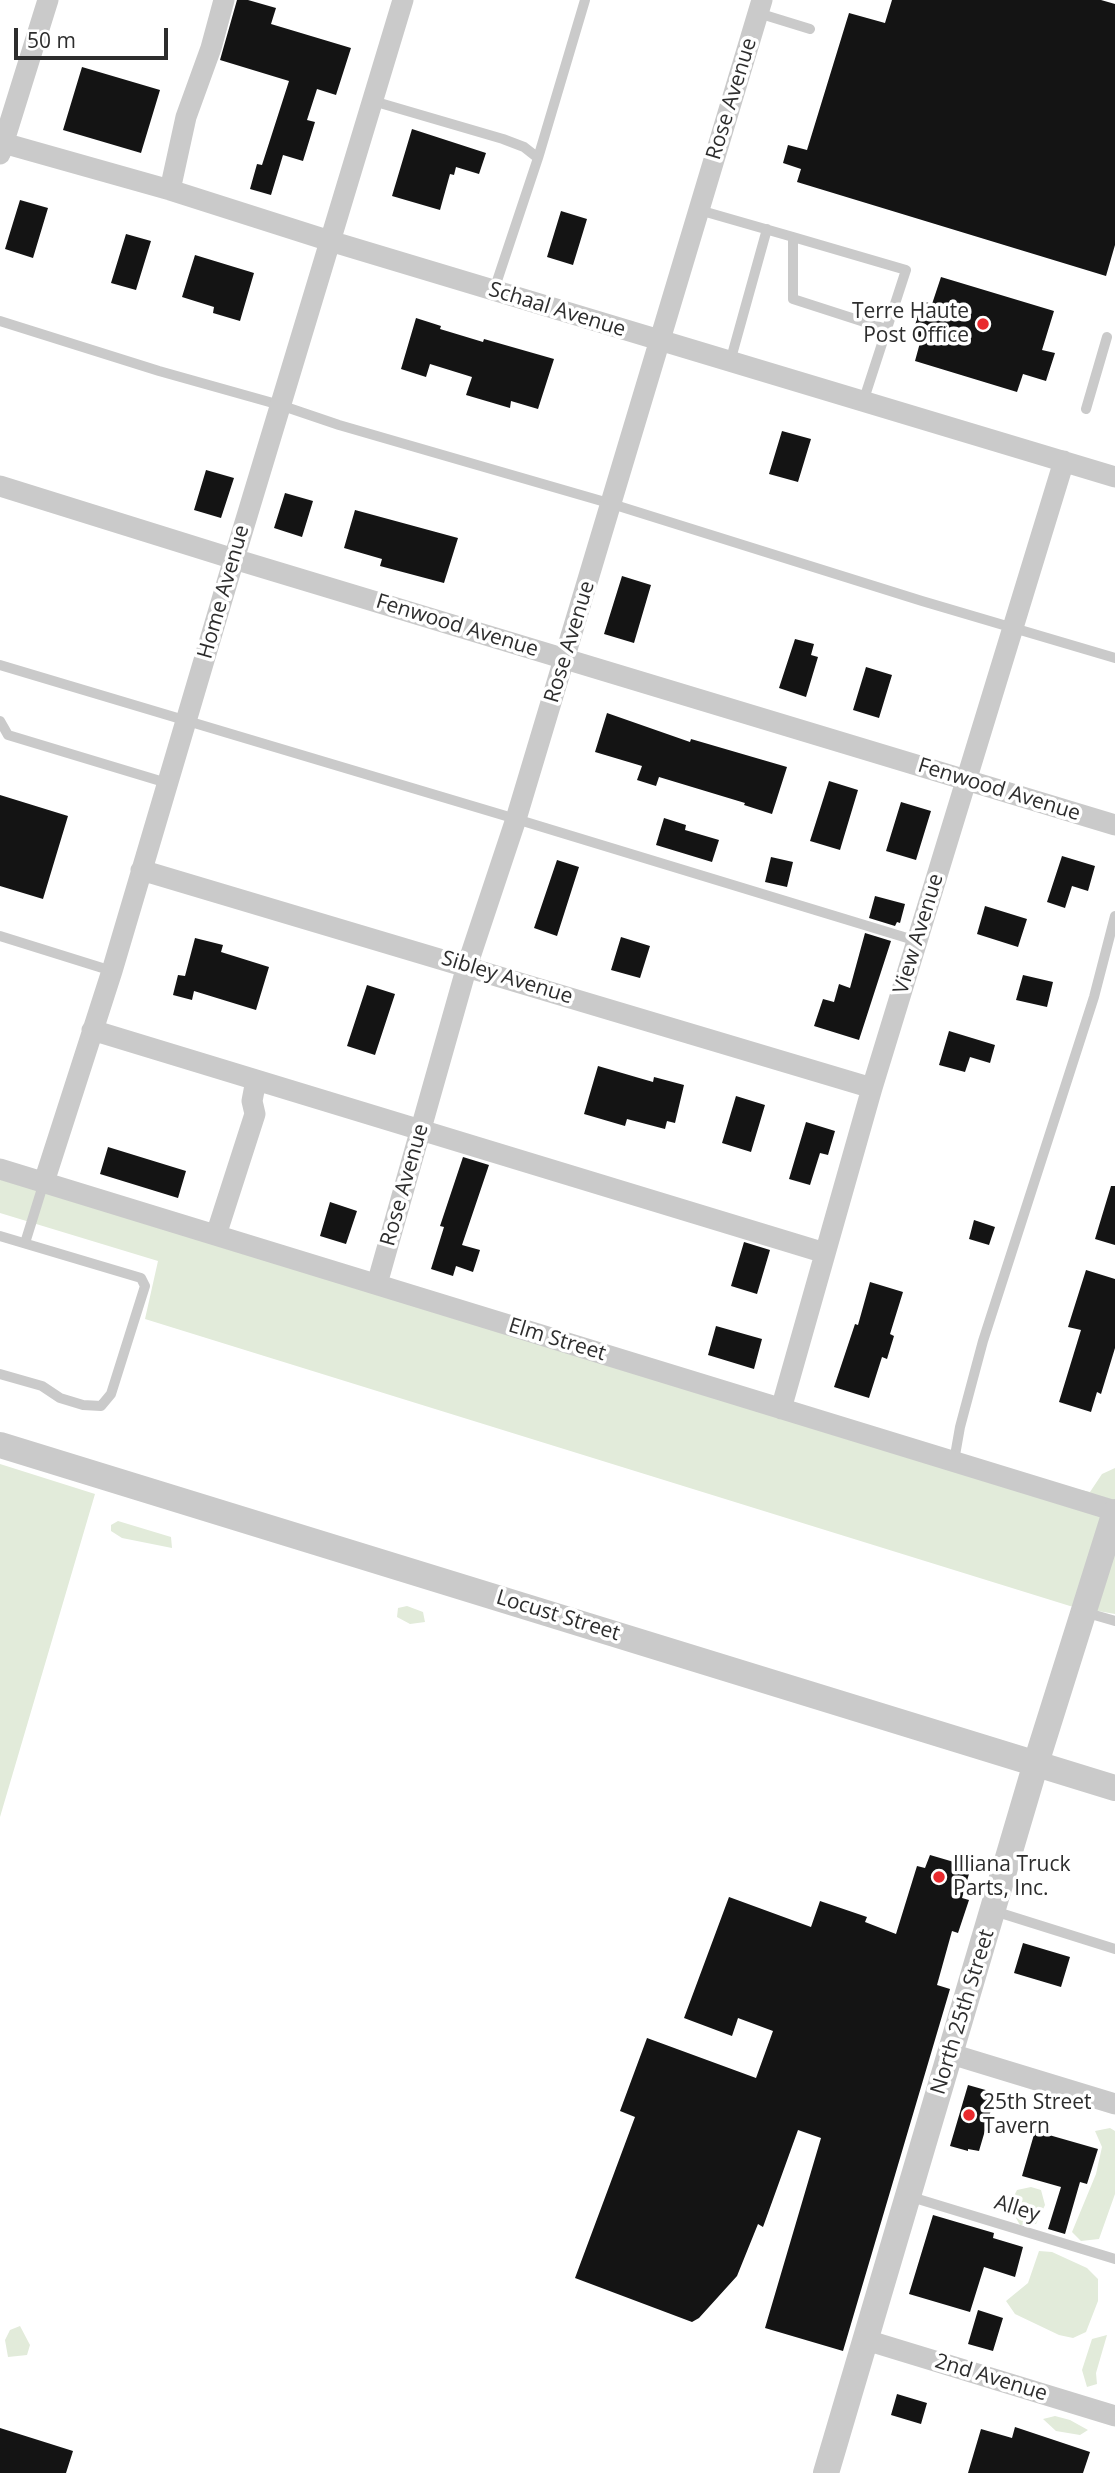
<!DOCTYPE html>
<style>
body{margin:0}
#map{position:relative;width:1115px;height:2473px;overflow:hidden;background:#fff;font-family:"Open Sans",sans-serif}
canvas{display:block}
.scale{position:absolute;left:14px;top:28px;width:154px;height:32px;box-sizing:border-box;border:4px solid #2d2d2d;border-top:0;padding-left:9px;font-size:21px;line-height:24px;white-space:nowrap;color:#2d2d2d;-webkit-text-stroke:5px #fff;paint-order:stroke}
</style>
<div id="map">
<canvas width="1115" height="2473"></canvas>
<div class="scale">50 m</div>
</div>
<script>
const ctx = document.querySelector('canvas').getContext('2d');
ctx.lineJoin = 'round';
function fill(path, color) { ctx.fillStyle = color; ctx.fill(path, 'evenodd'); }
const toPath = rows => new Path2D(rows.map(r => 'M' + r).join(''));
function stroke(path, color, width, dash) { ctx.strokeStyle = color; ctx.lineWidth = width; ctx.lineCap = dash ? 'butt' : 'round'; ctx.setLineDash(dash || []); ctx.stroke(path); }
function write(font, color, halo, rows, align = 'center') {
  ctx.font = font + ' "Open Sans",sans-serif'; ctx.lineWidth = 7; ctx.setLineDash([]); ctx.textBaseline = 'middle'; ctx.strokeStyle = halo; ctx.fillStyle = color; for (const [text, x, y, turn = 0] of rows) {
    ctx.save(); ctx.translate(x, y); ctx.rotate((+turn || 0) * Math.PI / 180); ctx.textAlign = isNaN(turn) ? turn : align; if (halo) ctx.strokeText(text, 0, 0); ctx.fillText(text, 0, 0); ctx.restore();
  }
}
fill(toPath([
 [0,1169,954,1461,1090,1492,1102,1474,1115,1468,1115,1614,1070,1606,145,1319,158,1261,0,1213],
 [0,1464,95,1494,0,1817],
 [118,1521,171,1537,172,1548,122,1538,111,1531,111,1525],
 [407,1606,423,1612,425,1622,410,1624,397,1617,398,1608],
 [1110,2128,1115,2131,1115,2194,1099,2239,1081,2241,1072,2232,1096,2174,1102,2147,1095,2131],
 [1031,2187,1041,2190,1045,2205,1036,2224,1020,2225,1009,2206,1017,2190],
 [1039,2251,1052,2252,1087,2268,1098,2279,1098,2301,1086,2332,1073,2338,1059,2335,1015,2314,1006,2301,1028,2283],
 [20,2326,30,2345,27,2355,8,2357,5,2340,10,2330],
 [1107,2335,1096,2373,1097,2384,1087,2387,1082,2370,1092,2339],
 [1055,2416,1070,2420,1088,2430,1080,2435,1056,2431,1043,2419]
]), '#e2ebda');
fill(toPath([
 [237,0,248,0,276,8,271,24,351,48,336,95,317,89,307,120,315,122,303,161,283,155,271,195,250,189,257,164,262,165,289,81,220,60],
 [892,0,1101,0,1115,4,1115,245,1106,276,797,182,801,169,783,163,788,145,807,150,849,13,885,23],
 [82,67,160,90,141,153,63,130],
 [412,129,486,153,479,174,456,167,454,175,450,174,440,210,392,196],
 [20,200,48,208,33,258,5,249],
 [561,211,587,219,573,265,547,257],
 [126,234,151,241,136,290,111,283],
 [195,255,254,273,240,321,213,313,214,307,182,297],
 [941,277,1054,311,1042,350,1055,353,1046,381,1023,374,1017,392,915,361,921,339,912,336,922,301,932,304],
 [416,318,441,326,440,329,483,342,484,339,554,359,538,409,511,401,510,408,466,395,472,377,430,364,426,377,401,369],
 [782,431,811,439,798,482,769,474],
 [206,470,234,478,221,518,194,510],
 [285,493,313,501,302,537,274,528],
 [355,510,458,538,444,583,380,566,382,559,344,548],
 [622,576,651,585,634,643,604,634],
 [795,639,814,644,811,655,818,657,806,697,779,688],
 [866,667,892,675,879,718,853,710],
 [607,713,690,742,691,739,787,767,772,814,744,805,745,803,659,777,656,786,637,780,642,766,595,752],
 [829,781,858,790,840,850,810,841],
 [0,795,68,816,43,899,0,886],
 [901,802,931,811,916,860,886,851],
 [664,818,686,825,685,830,719,840,712,862,656,845],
 [1062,856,1095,866,1088,891,1072,886,1065,908,1047,902],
 [771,857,793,862,787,887,765,882],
 [557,860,579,867,557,936,534,928],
 [875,896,905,904,900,923,897,922,895,926,869,918],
 [985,906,1027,919,1018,947,977,934],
 [865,933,891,941,859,1040,814,1026,823,999,834,1002,839,984,850,988],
 [621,937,650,946,640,978,611,970],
 [195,938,223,945,221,952,269,967,256,1010,194,991,192,1000,173,995,178,975,185,976],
 [1023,975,1053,982,1047,1007,1016,1000],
 [367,985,395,994,375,1055,347,1046],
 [949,1031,995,1045,990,1063,970,1057,965,1072,939,1065],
 [598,1066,653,1082,654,1077,684,1085,675,1123,667,1121,665,1129,627,1119,625,1126,584,1114],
 [736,1096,765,1105,751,1152,722,1143],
 [806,1122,835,1131,828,1155,820,1153,810,1185,789,1179],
 [108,1147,186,1171,178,1198,100,1174],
 [463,1157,489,1165,462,1245,480,1250,473,1272,456,1266,453,1276,431,1269,444,1227,440,1226],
 [1111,1186,1115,1186,1115,1245,1095,1239],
 [330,1202,357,1211,346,1244,320,1236],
 [974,1220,995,1227,989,1245,969,1239],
 [744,1242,770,1250,757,1294,731,1286],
 [1086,1270,1115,1279,1115,1348,1101,1394,1097,1392,1091,1412,1059,1402,1081,1330,1068,1327],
 [870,1282,903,1292,890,1334,894,1336,887,1359,882,1357,869,1398,834,1387,855,1324,858,1325],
 [716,1326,762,1339,754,1369,708,1355],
 [930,1855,971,1867,962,1898,969,1900,958,1933,952,1931,937,1985,950,1989,843,2351,765,2328,821,2138,798,2130,763,2227,758,2224,737,2276,699,2318,692,2322,575,2278,635,2117,620,2111,647,2038,756,2078,773,2031,738,2018,732,2036,684,2018,729,1897,811,1927,820,1901,867,1917,865,1922,896,1934,917,1866,925,1868],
 [1023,1943,1070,1957,1061,1987,1014,1973],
 [968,2085,996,2093,979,2151,968,2149,968,2151,950,2146],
 [1035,2131,1098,2149,1087,2184,1080,2182,1065,2234,1048,2229,1061,2187,1022,2176],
 [933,2215,994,2233,993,2238,1023,2247,1015,2277,984,2267,970,2312,909,2294],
 [978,2310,1003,2318,993,2351,968,2344],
 [897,2394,927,2403,921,2424,891,2415],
 [1015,2427,1090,2452,1083,2473,968,2473,981,2429,1012,2438],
 [0,2428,73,2451,66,2473,0,2473]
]), '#141414');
stroke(toPath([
 [758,13,810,29],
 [373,101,503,139,524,147,538,158],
 [699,210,793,237,793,299,886,329],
 [793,237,906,270,863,402],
 [494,290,538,158,585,0],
 [0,321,159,371,280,405,339,425,612,504,922,601,1115,658],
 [730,362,767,229],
 [1086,409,1107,337],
 [0,665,516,819,917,941],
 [0,721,8,735,167,783],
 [0,936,112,971],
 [0,1236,141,1278,145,1286,111,1394,101,1406,83,1405,60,1398,42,1386,0,1374],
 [25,1243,44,1182],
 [954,1461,960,1427,983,1341,1094,997,1115,916],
 [1084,1612,1115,1621],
 [994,1911,1115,1949],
 [908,2196,1115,2259]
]), '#cacaca', 10);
stroke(toPath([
 [0,142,170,190,330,241,1115,477],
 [0,154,48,0],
 [170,190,186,117,211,48,224,0],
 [0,486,234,559,1115,825],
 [141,870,872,1088],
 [92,1030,825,1253],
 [0,1169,1115,1511],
 [44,1182,112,971,234,559,403,0],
 [216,1235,255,1114,252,1101,256,1080],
 [377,1284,467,966,516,819,762,0],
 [781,1409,872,1088,1064,461],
 [951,2054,1115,2104],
 [866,2340,1115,2416]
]), '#cacaca', 21);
stroke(toPath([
 [0,1445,1115,1788],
 [826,2473,1036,1763,1115,1512]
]), '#cacaca', 26);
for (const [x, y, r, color] of [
 [983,324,7,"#e92a2e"],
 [939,1877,7,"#e92a2e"],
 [969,2115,7,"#e92a2e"]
]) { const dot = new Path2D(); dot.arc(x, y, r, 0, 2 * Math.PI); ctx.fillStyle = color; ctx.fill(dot); stroke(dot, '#fff', 2.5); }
write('21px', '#2d2d2d', '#fff', [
 ["Rose Avenue",732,99,-73],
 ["Schaal Avenue",557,310,17],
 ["Home Avenue",224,592,-74],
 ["Fenwood Avenue",457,626,17],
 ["Rose Avenue",570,642,-73],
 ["Fenwood Avenue",999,790,17],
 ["View Avenue",919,934,-73],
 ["Sibley Avenue",507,978,17],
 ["Rose Avenue",405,1185,-74],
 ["Elm Street",557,1340,17],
 ["Locust Street",558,1616,17],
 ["North 25th Street",963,2012,-73],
 ["Alley",1017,2209,17],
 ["2nd Avenue",991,2378,17]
]);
write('21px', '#2d2d2d', '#fff', [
 ["Terre Haute",969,312,"right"],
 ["Post Office",969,336,"right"],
 ["Illiana Truck",953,1865],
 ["Parts, Inc.",953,1889],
 ["25th Street",983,2103],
 ["Tavern",983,2127]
], 'left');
</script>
